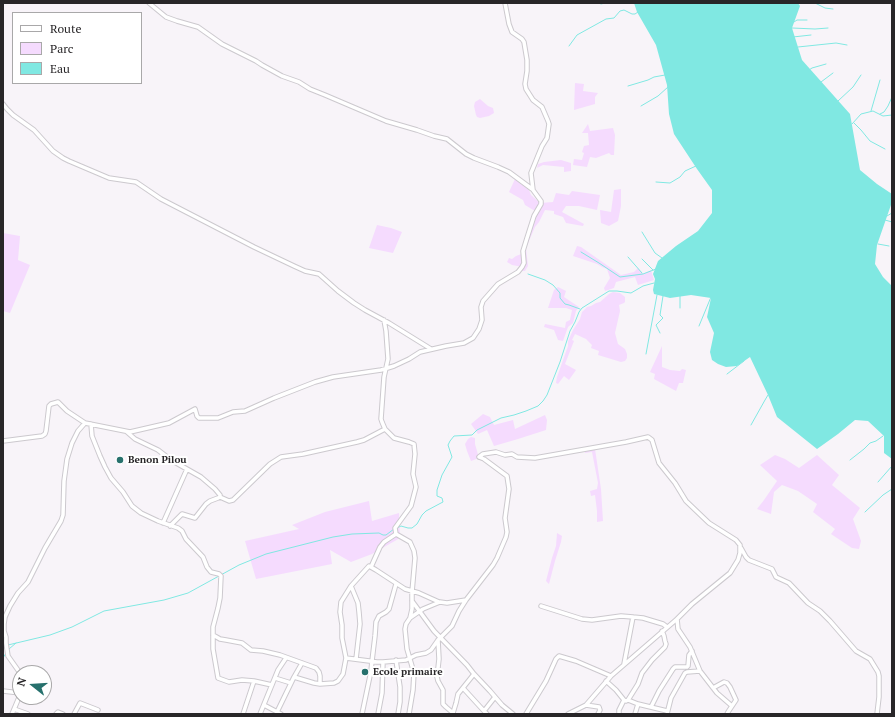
<!DOCTYPE html>
<style>
body{margin:0}
#map{position:relative;width:895px;height:717px;overflow:hidden;background:#f8f4f9;font-family:"PT Serif",serif}
canvas{display:block}
.frame{position:absolute;inset:0;border:4px solid #282628;pointer-events:none}
.legend{position:absolute;left:12px;top:12px;width:130px;height:72px;box-sizing:border-box;background:#fff;border:1px solid #a9a8a9;margin:0;padding:5px 7px;list-style:none;font-size:12px;color:#282628}
.legend li{display:flex;align-items:center;gap:8px;height:20px}
.legend b{width:20px;border:1px solid #a9a8a9}
.north{position:absolute;left:12px;top:665px;width:40px;height:40px;box-sizing:border-box;background:#fff;border:1px solid #a9a8a9;border-radius:50%;rotate:287deg;font-size:11px;font-weight:700;line-height:16px;text-align:center;color:#282628}
.north::after{content:'';display:block;margin:auto;width:14px;height:18px;background:#27716d;clip-path:polygon(50% 0,100% 100%,50% 72%,0 100%)}
</style>
<div id="map">
<canvas width="895" height="717"></canvas>
<div class="frame"></div>
<ul class="legend">
<li><b style="height:5px;background:#fff"></b>Route</li>
<li><b style="height:11px;background:#f5dbfe"></b>Parc</li>
<li><b style="height:11px;background:#80e8e2"></b>Eau</li>
</ul>
<div class="north">N</div>
</div>
<script>
const ctx = document.querySelector('canvas').getContext('2d');
ctx.lineJoin = 'round';
function fill(path, color) { ctx.fillStyle = color; ctx.fill(path, 'evenodd'); }
const toPath = rows => new Path2D(rows.map(r => 'M' + r).join(''));
function stroke(path, color, width, dash) { ctx.strokeStyle = color; ctx.lineWidth = width; ctx.lineCap = dash ? 'butt' : 'round'; ctx.setLineDash(dash || []); ctx.stroke(path); }
function write(font, color, halo, rows, align = 'center') {
  ctx.font = font + ' "PT Serif",serif'; ctx.lineWidth = 4; ctx.setLineDash([]); ctx.textBaseline = 'middle'; ctx.strokeStyle = halo; ctx.fillStyle = color; for (const [text, x, y, turn = 0] of rows) {
    ctx.save(); ctx.translate(x, y); ctx.rotate((+turn || 0) * Math.PI / 180); ctx.textAlign = isNaN(turn) ? turn : align; if (halo) ctx.strokeText(text, 0, 0); ctx.fillText(text, 0, 0); ctx.restore();
  }
}
fill(toPath([
 [575,83,584,84,583,91,598,93,595,97,595,104,574,110],
 [480,99,488,106,493,108,494,113,489,116,480,118,477,117,476,115,474,106,475,102],
 [588,124,590,131,613,128,615,135,614,155,611,155,609,153,596,158,590,157,587,167,573,165,574,159,582,160,584,153,582,152,584,146,589,145,588,133,582,133],
 [561,160,571,163,571,171,564,172,564,167,543,165,537,168,538,164,544,162],
 [515,179,529,190,531,195,540,203,553,202,556,193,569,195,572,191,600,195,597,210,579,206,566,206,562,212,584,224,583,226,566,223,563,217,554,214,554,211,545,210,539,222,535,227,526,248,528,266,525,271,521,271,523,267,512,265,507,262,509,258,512,259,516,256,524,253,535,211,525,205,523,200,509,192],
 [621,189,621,206,618,221,609,226,601,223,600,210,611,212,614,190],
 [377,225,391,228,402,232,393,253,369,248],
 [3,233,20,236,18,260,30,265,10,313,3,311],
 [577,246,581,247,621,275,634,272,638,268,643,274,651,270,654,280,638,285,635,277,616,282,614,288,605,291,604,288,610,278,607,269,602,267,597,264,573,256],
 [558,287,566,291,564,297,579,307,576,311,573,323,568,327,563,341,558,340,554,330,544,327,545,324,565,328,566,322,570,320,572,310,566,308,548,308,554,290],
 [613,292,620,293,625,297,625,302,624,303,619,305,620,311,615,333,618,344,625,349,627,354,627,358,625,361,621,362,598,355,599,351,591,348,592,345,586,339,575,334,572,340,574,341,565,364,576,370,569,380,564,376,558,384,556,383,557,377,568,346,568,341,573,330,580,319,582,312,587,307,591,306,596,303,600,302,609,294],
 [662,346,662,367,670,370,680,371,682,369,686,370,683,383,679,383,676,391,654,379,655,374,650,372],
 [483,414,490,417,494,425,513,420,515,429,545,415,547,420,546,430,518,439,494,446,487,430,478,434,471,424],
 [471,437,475,438,475,444,479,458,471,461,467,451,465,444,468,439],
 [595,449,601,489,603,521,597,522,597,511,595,495,591,496,590,491,597,489,598,483,592,452,585,453,585,450],
 [775,455,785,459,799,468,817,455,839,475,832,485,860,508,853,519,861,541,859,549,852,548,831,534,835,529,813,512,817,504,798,491,782,485,774,492,771,514,757,509,764,500,777,481,760,465],
 [369,501,372,521,399,513,400,538,372,554,351,562,330,550,332,564,256,579,245,541,299,529,292,525,325,512],
 [557,533,562,536,561,542,555,561,549,584,546,581,552,558,556,546]
]), '#f5dbfe');
fill(toPath([
 [634,3,798,3,800,6,792,28,802,60,850,114,860,170,877,184,892,194,892,202,877,245,875,264,883,277,892,286,892,459,884,453,884,436,868,421,855,420,838,434,817,449,777,417,768,395,750,357,737,366,726,367,718,364,712,360,710,352,714,333,707,317,711,298,691,295,670,298,654,294,653,290,655,279,653,274,658,261,676,246,698,231,712,213,712,190,697,169,674,134,669,114,667,85,656,45,637,12]
]), '#80e8e2');
stroke(toPath([
 [815,3,825,8,833,9],
 [601,4,605,3],
 [794,22,797,20,807,20],
 [792,28,815,29,828,28],
 [793,37,811,35],
 [569,46,577,35,606,19,614,18,620,11,624,10,632,14,635,14,638,12],
 [798,47,836,43,847,45],
 [809,70,812,68,826,64],
 [821,82,833,73],
 [628,86,648,80,654,77,665,75],
 [838,101,853,87,861,75],
 [641,106,658,96,668,87],
 [871,111,880,80],
 [880,114,884,112,888,106,892,97],
 [854,123,861,130,870,141,885,149],
 [852,124,861,114,873,111,883,116,892,115],
 [656,182,670,183,680,177,685,171,696,166],
 [887,216,892,213],
 [885,220,892,222],
 [642,232,655,253,662,258],
 [878,244,889,246],
 [581,252,599,263,620,277,643,274,656,269],
 [628,257,642,273],
 [642,259,653,270],
 [528,274,545,280,553,285,560,293,560,298,565,304,569,305,580,309],
 [680,296,680,308],
 [699,326,711,297],
 [660,333,656,325,663,318,660,315,663,296],
 [646,354,657,295],
 [727,374,744,361],
 [751,425,765,400,768,395],
 [850,460,864,449,870,443,876,441,883,436],
 [878,482,892,466],
 [865,512,883,495,892,489],
 [397,528,401,526,408,528,412,528,417,524,422,515,426,511,441,503,443,502,442,498,437,496,437,490,442,475,452,457,448,445,450,441,454,436,472,435,477,430,501,418,514,415,526,411,538,406,543,401,547,395,560,362,570,331,575,322,579,312,582,308,609,291,617,291,631,293,643,286,654,283],
 [8,645,50,635,72,627,104,611,164,600,188,593,239,565,266,554,333,537,352,534,379,533,383,535,386,535,394,529],
 [9,649,16,643],
 [3,658,6,653]
]), '#80e8e2', 1);
const minor = toPath([
 [149,3,166,17,177,21,198,27,222,44,256,61,262,65,282,76,299,82,310,89,325,95,386,121,417,130,434,136,447,139,466,154,474,158,498,167,509,172,532,189],
 [3,104,7,109,13,115,34,130,53,151,63,158,69,161,109,178,136,182,161,199,254,247,294,266,305,271,319,274,338,291,354,303,365,310,389,323,431,349],
 [384,320,386,331,388,359,384,377,381,419,382,422,385,429,394,438,409,442,414,444,415,454,413,474,416,487,411,506,395,528,396,534,410,542,414,551,415,558,412,592,412,609,410,618,406,624,405,629,407,649,414,673,413,690,409,714],
 [91,424,92,436,100,456,105,467,111,478,123,492,132,506,141,513,158,521,178,528,182,531,186,539,203,557,207,567,211,572,219,574,221,576,220,598,218,608,213,627,213,649,218,678,229,682,242,680,254,681,272,685],
 [127,432,135,439,158,450,171,460,201,477,215,489,220,495,220,497,229,501,233,500,270,464,281,457,303,454,357,442,364,440,385,429],
 [3,441,42,436,45,434,46,431,49,406,51,404,58,402,67,411,85,423],
 [479,457,483,454,496,452,505,455,512,454,517,457,535,458,626,442,648,437,652,440,659,463,675,483,686,501,709,523,736,540,740,545,740,553,738,560,730,573,692,604,677,619,611,676,586,705,568,714],
 [163,523,187,469],
 [170,526,182,514,195,518,206,504,210,501,218,498,220,497],
 [741,548,746,557,749,560,772,569,776,577,789,583,808,603,820,611,830,621,856,651,870,659,878,672,879,676,879,697,877,714],
 [371,567,380,547,384,542,396,534],
 [351,586,358,603,359,612,360,624,356,659],
 [412,601,434,631,467,665,474,674,490,691,502,705,513,714],
 [541,606,582,619,592,620,621,616,633,617,643,618,663,624,667,627],
 [410,618,423,609,435,604,440,602,447,603,466,600,493,565,497,558,506,537,507,532,505,518,509,489,507,476,484,459,479,457],
 [677,619,678,629,690,647,700,671,717,693,732,706],
 [213,635,220,639,226,640,242,643,251,650,263,651,280,655,316,668,319,672,320,676,320,684],
 [438,640,439,659,437,677,438,681,443,690,443,704,446,707,453,713,456,703,458,694,474,674],
 [346,658,342,638,342,625,340,612,341,602,351,586,369,566,376,570,405,589,419,593,439,602],
 [396,660,400,687,400,702,398,714],
 [624,664,633,617],
 [20,673,8,656,6,643,6,637,4,631,4,624,5,617,10,606,18,593,28,582,45,548,61,521,63,515,64,481,67,459,72,443,78,431,85,423,130,432,169,423,195,409,197,416,199,418,218,418,233,412,245,411,274,398,315,382,333,377,381,370,394,366,409,359,420,352,446,346,464,343,473,338,479,329,482,320,481,307,483,301,498,284,518,272,522,267,524,263,523,251,527,238,534,216,541,204,541,201,533,190,531,173,542,146,547,138,549,124,548,121,542,107,533,100,526,89,525,84,527,71,527,60,524,42,522,39,512,32,509,24,505,3],
 [294,677,314,683,320,684,334,683,338,681,343,674,346,658,377,662,383,662,406,660,416,655,426,653,431,650,438,640,452,626,459,611,466,600],
 [275,678,291,683],
 [606,681,616,690,624,700,626,701,628,700,638,684,642,673,652,660,665,647,666,644,665,641,664,636,662,631],
 [463,688,484,711],
 [713,688,724,682,727,683,730,687,736,700,728,712,727,714],
 [3,691,20,693],
 [628,700,638,704,635,714],
 [638,704,667,711],
 [264,705,281,714],
 [586,705,599,707,600,710,598,714],
 [651,707,659,691,673,669,675,667,687,667,688,666,689,655,692,651],
 [14,709,28,714],
 [277,712,294,677,302,663],
 [12,714,20,695],
 [56,714,58,712,63,714],
 [74,714,80,703,98,710],
 [243,714,254,681],
 [260,714,278,670,286,658],
 [362,714,371,671,372,661,375,636,376,622,379,616,386,612,389,609,396,584],
 [378,714,382,693,383,662],
 [487,714,484,711,495,697],
 [526,714,546,681,556,659,559,656,576,661,611,676],
 [619,714,619,710,624,700],
 [667,714,671,698,685,673,687,672,700,671]
]);
stroke(minor, '#ccc9ce', 5.5);
stroke(minor, '#fff', 3.5);
for (const [x, y, r, color] of [
 [120,460,4,"#27716d"],
 [365,672,4,"#27716d"]
]) { const dot = new Path2D(); dot.arc(x, y, r, 0, 2 * Math.PI); ctx.fillStyle = color; ctx.fill(dot); stroke(dot, '#fff', 1.5); }
write('bold 10px', '#282628', '#fff', [
 ["Benon Pilou",128,460],
 ["Ecole primaire",373,672]
], 'left');
</script>
